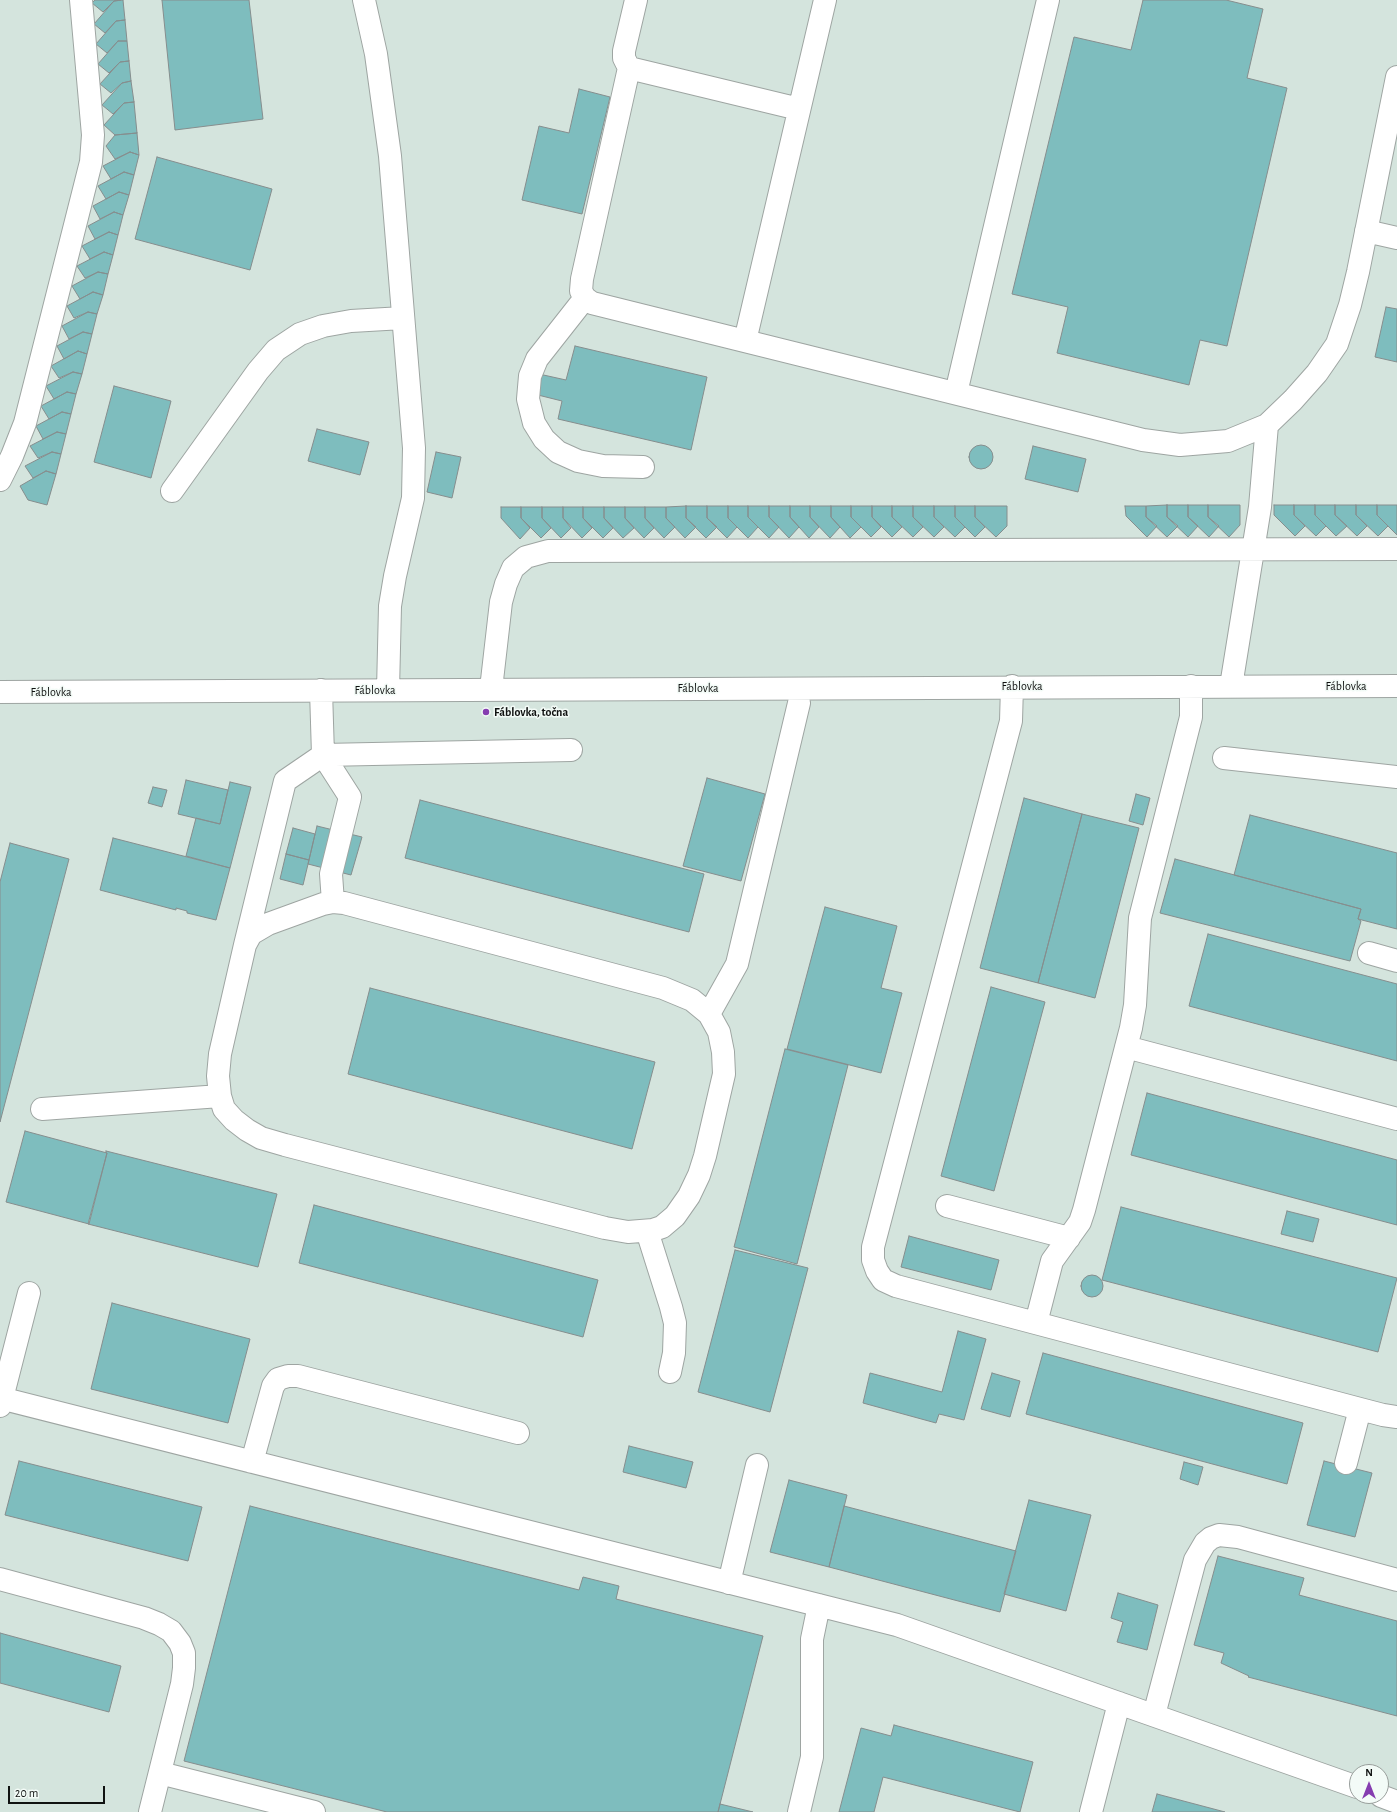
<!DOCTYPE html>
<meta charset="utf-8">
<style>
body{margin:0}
#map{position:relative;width:1397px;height:1812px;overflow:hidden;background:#e6edea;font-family:"Alegreya Sans",sans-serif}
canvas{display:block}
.north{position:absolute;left:1349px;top:1764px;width:40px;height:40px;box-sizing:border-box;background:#f3fbf7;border:1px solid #989e9b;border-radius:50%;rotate:0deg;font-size:11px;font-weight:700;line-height:16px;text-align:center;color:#101211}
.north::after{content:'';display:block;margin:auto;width:14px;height:18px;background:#853db0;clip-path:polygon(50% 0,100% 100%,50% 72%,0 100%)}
.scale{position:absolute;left:8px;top:1786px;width:97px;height:18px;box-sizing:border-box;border:2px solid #101211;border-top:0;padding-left:5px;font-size:12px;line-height:14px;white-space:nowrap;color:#101211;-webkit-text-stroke:3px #f3fbf7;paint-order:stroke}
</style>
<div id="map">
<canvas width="1397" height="1812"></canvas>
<div class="north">N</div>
<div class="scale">20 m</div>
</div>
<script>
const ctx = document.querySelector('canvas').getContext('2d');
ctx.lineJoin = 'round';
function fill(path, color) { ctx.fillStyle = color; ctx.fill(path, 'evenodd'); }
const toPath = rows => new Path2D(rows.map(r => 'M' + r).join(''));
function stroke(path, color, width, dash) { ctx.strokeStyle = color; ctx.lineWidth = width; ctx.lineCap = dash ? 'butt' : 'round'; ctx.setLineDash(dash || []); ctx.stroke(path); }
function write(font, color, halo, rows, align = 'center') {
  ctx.font = font + ' "Alegreya Sans",sans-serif'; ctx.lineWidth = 3; ctx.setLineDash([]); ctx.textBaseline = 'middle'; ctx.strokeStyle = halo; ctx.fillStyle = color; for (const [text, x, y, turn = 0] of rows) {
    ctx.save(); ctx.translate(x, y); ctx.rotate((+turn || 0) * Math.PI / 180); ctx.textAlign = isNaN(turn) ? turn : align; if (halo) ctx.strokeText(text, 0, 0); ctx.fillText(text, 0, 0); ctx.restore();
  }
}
fill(toPath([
 [0,0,1397,0,1397,1812,0,1812],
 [1357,1772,1381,1772,1381,1796,1357,1796]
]), '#d4e4dd');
const building = toPath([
 [95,0,121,0,114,1,103,12,92,3,95,0],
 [123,0,125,20,116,21,105,33,94,24,114,1,123,0],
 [162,0,249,0,263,119,175,130,162,0],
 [1143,0,1226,0,1263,9,1247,78,1287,88,1227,346,1200,340,1189,385,1057,353,1068,307,1012,294,1074,37,1131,50,1143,0],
 [125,20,127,41,118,41,107,53,96,44,116,21,125,20],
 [118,41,127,41,129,61,120,62,109,73,98,64,118,41],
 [129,61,131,81,122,83,111,93,100,84,120,62,129,61],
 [131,81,134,102,124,103,113,114,102,105,122,83,131,81],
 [579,89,610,97,582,214,522,200,539,126,569,133,579,89],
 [134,102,137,133,115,135,104,125,124,103,134,102],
 [137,133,139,155,130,152,115,159,106,146,115,135,137,133],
 [130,152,139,155,134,175,124,172,111,179,103,166,130,152],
 [157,157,272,189,250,270,135,239,157,157],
 [124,172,134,175,129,195,119,192,106,199,98,186,124,172],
 [119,192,129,195,123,215,114,212,100,219,93,206,119,192],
 [114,212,123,215,118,235,109,232,95,239,88,226,114,212],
 [109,232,118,235,113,255,104,252,90,259,82,246,109,232],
 [104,252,113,255,108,274,98,272,85,278,77,266,104,252],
 [98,272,108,274,103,295,93,292,80,299,72,286,98,272],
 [93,292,103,295,97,314,88,312,74,318,67,306,93,292],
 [1386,307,1397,309,1397,362,1375,357,1386,307],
 [88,312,97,314,92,334,83,332,69,339,62,326,88,312],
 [83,332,92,334,87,354,78,351,64,359,57,346,83,332],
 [575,346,707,377,691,450,558,419,562,401,534,394,539,374,566,380,575,346],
 [78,351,87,354,82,374,73,372,59,378,51,366,78,351],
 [73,372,82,374,76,394,67,392,54,399,46,386,73,372],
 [114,386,171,401,151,478,94,462,114,386],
 [67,392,76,394,71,414,62,412,49,419,41,406,67,392],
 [62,412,71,414,66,434,57,432,43,439,36,426,62,412],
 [317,429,369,442,360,475,308,461,317,429],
 [57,432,66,434,61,454,52,452,38,458,30,446,57,432],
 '969 457a12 12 0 1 1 24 0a12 12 0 1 1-24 0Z',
 [1033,446,1086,459,1078,492,1025,479,1033,446],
 [52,452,61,454,56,474,46,471,33,478,25,466,52,452],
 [436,452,461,457,452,498,427,492,436,452],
 [46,471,56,474,47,505,28,500,20,486,46,471],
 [1167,505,1188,505,1188,517,1198,526,1188,537,1167,517,1167,505],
 [1167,505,1167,517,1178,526,1167,537,1146,517,1146,506,1167,505],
 [1188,505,1208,505,1208,517,1219,526,1209,537,1188,517,1188,505],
 [1208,505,1240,505,1240,525,1229,537,1208,517,1208,505],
 [1274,505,1294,505,1294,515,1305,526,1295,536,1274,515,1274,505],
 [1294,505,1315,505,1315,515,1326,526,1316,536,1294,515,1294,505],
 [1315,505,1335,505,1335,515,1347,526,1336,536,1315,515,1315,505],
 [1335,505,1356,505,1356,515,1367,526,1357,536,1335,515,1335,505],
 [1356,505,1377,505,1377,515,1388,526,1378,536,1356,515,1356,505],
 [1377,505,1397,505,1397,535,1377,515,1377,505],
 [686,506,686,518,696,527,685,538,666,518,666,507,686,506],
 [686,506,707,506,707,518,717,527,706,538,686,518,686,506],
 [707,506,728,506,728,518,737,527,727,538,707,518,707,506],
 [728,506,748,506,748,517,758,527,748,538,728,518,728,506],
 [748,506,769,506,769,517,779,527,769,538,748,517,748,506],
 [769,506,790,506,790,517,799,527,789,538,769,517,769,506],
 [790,506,810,506,810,517,819,527,809,538,790,517,790,506],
 [810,506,831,506,831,517,840,527,830,538,810,517,810,506],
 [831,506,851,506,851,517,861,527,850,538,831,517,831,506],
 [851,506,872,506,872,517,881,527,871,537,851,517,851,506],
 [872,506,892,506,892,517,902,527,892,537,872,517,872,506],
 [892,506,913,506,913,517,923,527,913,537,892,517,892,506],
 [913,506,934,506,934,517,944,527,934,537,913,517,913,506],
 [934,506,955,506,955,517,965,527,955,537,934,517,934,506],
 [955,506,975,506,975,517,985,527,975,537,955,517,955,506],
 [975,506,1007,506,1007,526,996,537,975,517,975,506],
 [1125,506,1146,506,1146,517,1157,526,1147,537,1126,516,1125,506],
 [501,507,521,507,521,518,530,528,520,539,501,518,501,507],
 [521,507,542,507,542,518,551,528,541,538,521,518,521,507],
 [542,507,563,507,563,518,571,528,561,538,542,518,542,507],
 [563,507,583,507,583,518,592,528,582,538,563,518,563,507],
 [583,507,604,507,604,518,613,528,603,538,583,518,583,507],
 [604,507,625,507,625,518,634,528,623,538,604,518,604,507],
 [625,507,645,507,645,518,654,528,644,538,625,518,625,507],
 [645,507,666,507,666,518,675,527,664,538,645,518,645,507],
 [707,778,765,794,741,881,683,866,707,778],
 [186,780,228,790,220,824,178,814,186,780],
 [230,782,251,787,230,868,186,856,196,818,220,824,230,782],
 [153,787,167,790,162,807,148,803,153,787],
 [1136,794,1150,798,1143,825,1129,821,1136,794],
 [1024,798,1082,814,1038,983,980,968,1024,798],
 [420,800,704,874,689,932,405,858,420,800],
 [1082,814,1139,828,1095,998,1038,983,1082,814],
 [1250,815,1397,853,1397,929,1358,919,1361,909,1234,875,1250,815],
 [317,826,362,837,351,875,308,864,317,826],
 [293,828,315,834,309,860,286,854,293,828],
 [113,838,230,868,216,920,187,913,187,911,176,908,176,910,100,890,113,838],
 [10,843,69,859,0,1122,0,882,10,843],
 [286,854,309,860,303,885,280,879,286,854],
 [1175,859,1361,909,1358,919,1361,921,1350,961,1160,913,1175,859],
 [825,907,897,926,881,988,902,993,881,1073,787,1049,825,907],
 [1208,934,1397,984,1397,1061,1189,1006,1208,934],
 [991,987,1045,1002,994,1191,941,1176,991,987],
 [370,988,655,1062,632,1149,348,1074,370,988],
 [785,1049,848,1065,797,1264,734,1247,785,1049],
 [1147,1093,1397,1160,1397,1225,1131,1155,1147,1093],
 [25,1131,107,1153,89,1224,6,1202,25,1131],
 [106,1151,277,1194,258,1267,88,1224,107,1153,106,1153,106,1151],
 [314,1205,598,1280,583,1337,299,1263,314,1205],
 [1121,1207,1397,1278,1378,1352,1102,1280,1121,1207],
 [1287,1211,1319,1219,1313,1242,1281,1234,1287,1211],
 [909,1236,999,1260,991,1290,901,1267,909,1236],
 [735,1250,808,1268,770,1412,698,1392,735,1250],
 '1081 1286a11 11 0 1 1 22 0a11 11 0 1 1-22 0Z',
 [112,1303,250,1339,228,1423,91,1389,112,1303],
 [958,1331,986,1339,964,1420,939,1414,936,1423,863,1403,870,1373,942,1392,958,1331],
 [1043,1353,1303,1423,1287,1484,1026,1414,1043,1353],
 [992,1373,1020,1381,1010,1417,981,1409,992,1373],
 [629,1446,693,1462,686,1488,623,1472,629,1446],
 [19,1461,202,1507,188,1561,5,1515,19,1461],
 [1324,1461,1372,1473,1355,1537,1307,1525,1324,1461],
 [1184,1462,1203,1467,1198,1485,1180,1479,1184,1462],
 [789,1480,847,1495,829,1567,770,1552,789,1480],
 [1029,1500,1091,1515,1066,1611,1004,1594,1029,1500],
 [250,1506,579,1590,583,1577,619,1586,616,1599,763,1636,718,1812,387,1812,184,1761,250,1506],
 [844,1506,1016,1551,1000,1612,829,1567,844,1506],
 [1218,1556,1304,1578,1299,1595,1397,1621,1397,1716,1248,1677,1249,1676,1221,1663,1224,1653,1194,1645,1218,1556],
 [1118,1593,1158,1605,1147,1650,1117,1642,1123,1622,1111,1618,1118,1593],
 [0,1633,121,1666,109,1712,0,1683,0,1633],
 [894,1725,1033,1762,1020,1812,883,1777,874,1812,839,1812,861,1728,891,1736,894,1725],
 [1157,1794,1225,1812,1152,1812,1157,1794],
 [720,1804,753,1812,718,1812,720,1804]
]);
fill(building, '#7ebdbe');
stroke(building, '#868e8e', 1);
const minor = toPath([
 [364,0,376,54,390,156,414,448,413,498,395,576,390,606,388,690],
 [636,0,624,51,624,58,629,68,582,279,581,291,585,298,592,303,1143,440,1180,445,1228,441,1267,425,1293,400,1317,373,1337,344,1350,305,1358,272,1397,77],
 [629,68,799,109],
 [1366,231,1397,238],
 [585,298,537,359,530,376,528,399,534,423,544,439,558,452,578,461,603,466,643,467],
 [745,341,825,0],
 [956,393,1048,0],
 [0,480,12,456,25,423,91,162,93,135,81,0],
 [172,491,258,371,276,350,300,334,323,326,351,321,403,318],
 [1012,686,1011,721,873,1247,873,1260,877,1271,883,1280,896,1286,1360,1409,1383,1415,1397,1417],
 [1231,686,1260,507,1267,425],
 [491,689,501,602,506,584,513,568,526,557,548,551,1397,549],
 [321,690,323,755,571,750],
 [0,692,1397,686],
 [1224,758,1397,777],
 [245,945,251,934,268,924,323,904,333,902,344,903,663,988,692,1000,709,1014,719,1032,723,1052,724,1074,705,1156,699,1175,689,1196,675,1216,662,1227,653,1230,628,1232,605,1228,285,1145,261,1138,247,1130,234,1120,224,1109,220,1096,218,1076,220,1054,245,945,285,781,323,755,350,797,331,874,333,902],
 [1369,953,1397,961],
 [709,1014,737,964,799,703],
 [1126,1047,1397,1119],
 [42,1109,220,1096],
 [947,1206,1069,1238],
 [647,1231,671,1307,675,1323,674,1353,670,1372],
 [1036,1323,1052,1261,1080,1222,1084,1210,1131,1028,1135,1005,1140,918,1191,717,1191,686],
 [0,1398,897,1625,1357,1787],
 [0,1406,29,1293],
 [252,1462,273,1386,278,1379,288,1376,298,1376,518,1433],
 [1346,1463,1360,1409],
 [0,1579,144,1618,159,1624,171,1631,180,1643,184,1653,184,1668,182,1684,150,1812],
 [729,1583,757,1465],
 [1154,1715,1195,1560,1205,1543,1211,1538,1219,1535,1238,1537,1397,1580],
 [160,1773,314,1812],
 [1381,1796,1397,1802],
 [799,1812,812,1757,812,1639,819,1605],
 [1091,1812,1119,1703]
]);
stroke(minor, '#9ea5a2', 24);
stroke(minor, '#fff', 22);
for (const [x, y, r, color] of [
 [486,712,4,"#853db0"]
]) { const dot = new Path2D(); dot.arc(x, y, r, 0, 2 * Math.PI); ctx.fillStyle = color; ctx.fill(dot); stroke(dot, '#f3fbf7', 1.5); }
write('12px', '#101211', '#f3fbf7', [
 ["Fáblovka",1022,686],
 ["Fáblovka",1346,686],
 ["Fáblovka",698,688],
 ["Fáblovka",375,690],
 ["Fáblovka",51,692]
]);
write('bold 12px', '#101211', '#f3fbf7', [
 ["Fáblovka, točna",494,712]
], 'left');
</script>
